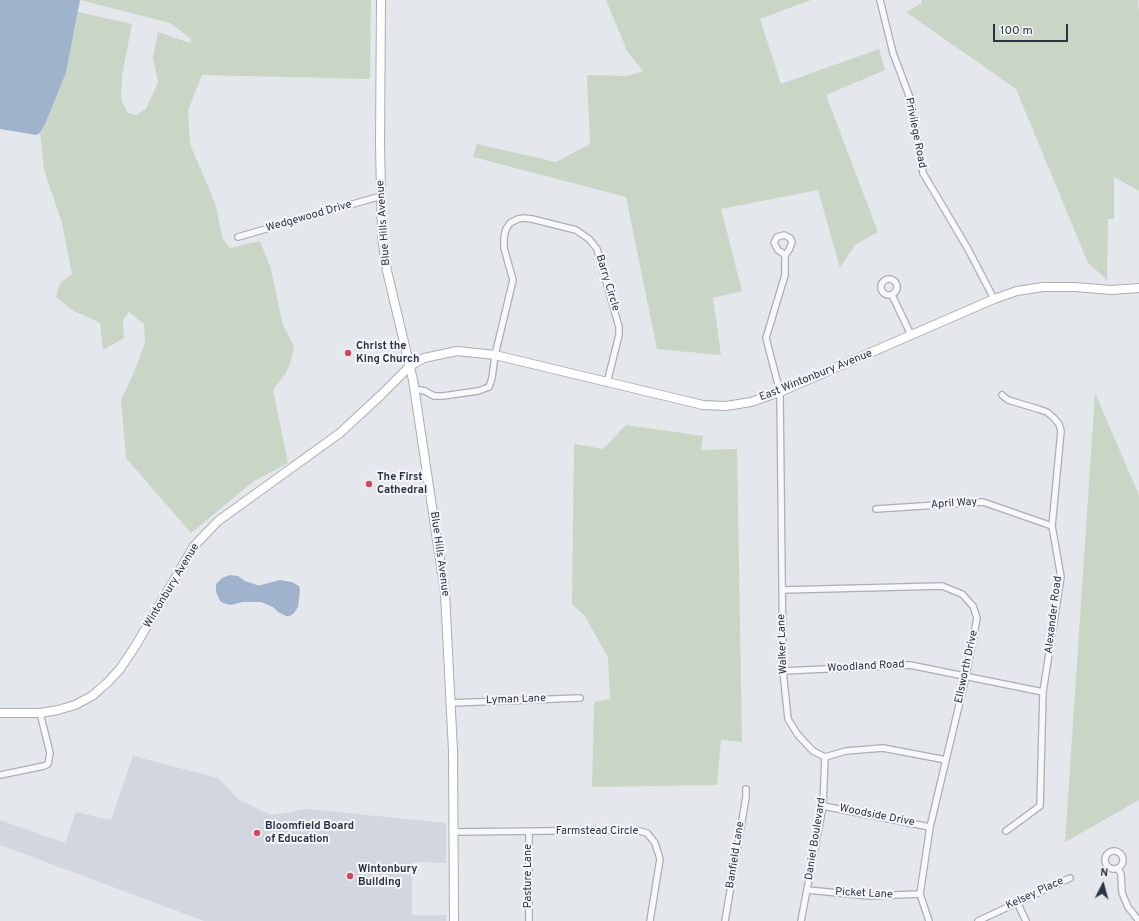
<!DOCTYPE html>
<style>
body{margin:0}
#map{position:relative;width:1139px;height:921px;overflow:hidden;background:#e4e7ec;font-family:Overpass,sans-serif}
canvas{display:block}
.north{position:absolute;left:1083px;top:865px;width:40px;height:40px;-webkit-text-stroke:3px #f4f6f9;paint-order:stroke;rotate:6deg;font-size:11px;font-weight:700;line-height:16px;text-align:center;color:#2b3445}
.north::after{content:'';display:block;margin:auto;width:14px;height:18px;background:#2b3445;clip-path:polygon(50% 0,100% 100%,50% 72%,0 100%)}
.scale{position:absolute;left:993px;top:24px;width:75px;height:18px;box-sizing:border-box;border:2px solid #2b3445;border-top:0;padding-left:5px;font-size:12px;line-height:14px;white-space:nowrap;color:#2b3445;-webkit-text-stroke:3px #f4f6f9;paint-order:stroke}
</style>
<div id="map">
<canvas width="1139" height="921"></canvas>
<div class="north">N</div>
<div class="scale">100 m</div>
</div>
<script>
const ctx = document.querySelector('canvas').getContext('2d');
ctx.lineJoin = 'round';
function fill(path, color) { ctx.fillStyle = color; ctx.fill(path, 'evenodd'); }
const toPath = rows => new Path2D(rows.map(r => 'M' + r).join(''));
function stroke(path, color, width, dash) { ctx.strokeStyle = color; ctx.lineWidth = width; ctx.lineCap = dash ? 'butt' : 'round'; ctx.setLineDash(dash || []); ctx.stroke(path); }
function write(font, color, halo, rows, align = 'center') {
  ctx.font = font + ' Overpass,sans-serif'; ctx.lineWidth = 4; ctx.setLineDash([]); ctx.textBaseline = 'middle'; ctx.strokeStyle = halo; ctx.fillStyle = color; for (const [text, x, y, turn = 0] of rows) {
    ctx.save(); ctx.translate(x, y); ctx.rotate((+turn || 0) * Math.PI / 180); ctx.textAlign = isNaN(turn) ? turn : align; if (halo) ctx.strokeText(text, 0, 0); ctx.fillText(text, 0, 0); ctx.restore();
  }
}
fill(toPath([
 [133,756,218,778,239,800,271,815,308,809,446,823,446,863,412,862,412,915,446,915,446,921,204,921,0,845,0,820,65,843,76,812,111,820]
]), '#d2d6de');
fill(toPath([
 [80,0,371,0,370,79,202,75,188,110,190,144,215,203,223,239,230,248,260,241,271,269,283,325,294,346,291,361,285,375,273,389,288,463,254,481,191,533,126,458,121,400,134,372,145,343,144,324,129,312,123,320,124,338,103,350,100,323,72,310,56,297,60,283,72,274,62,223,44,170,40,133,46,122,66,73,78,12,132,24,122,75,121,100,128,113,136,115,146,109,158,82,153,58,158,32,190,43,191,39,170,23],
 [606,0,811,0,760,19,781,84,879,49,885,70,826,95,878,232,855,245,840,268,818,190,721,209,742,291,713,298,721,355,657,349,626,197,473,157,477,144,556,162,590,144,587,75,628,76,643,71,627,51],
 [921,0,1138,0,1139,12,1139,191,1114,177,1114,219,1108,219,1107,280,1088,263,1016,89,906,12,922,3],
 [1095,393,1139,495,1139,800,1065,842],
 [626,425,703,436,701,450,737,449,742,742,721,740,717,785,592,787,594,702,610,699,608,658,585,616,572,604,574,444,603,449]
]), '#c9d6c5');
fill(toPath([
 [0,0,80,0,66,73,46,122,40,133,36,135,0,129],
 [230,575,238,576,245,581,257,585,261,585,280,580,292,582,299,586,300,590,298,607,294,613,290,616,286,616,278,612,273,607,261,602,243,602,231,605,223,603,220,601,216,592,216,584,222,578]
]), '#9fb4cc');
const minor = toPath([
 [880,0,893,53,910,98,923,173,968,249,994,299],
 [238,237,381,196],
 [785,255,778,250,774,243,777,237,784,235,790,238,792,242,789,250,785,255,785,275,766,338,780,392,783,671,788,719,798,735,813,751,825,757,846,751,883,748,946,760],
 '881 287a8 8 0 1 1 16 0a8 8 0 1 1-16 0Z',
 [892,295,911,335],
 [415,389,425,391,434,396,443,396,478,391,489,387,492,378,495,355,513,280,504,248,504,237,506,229,510,223,518,219,524,218,532,219,576,230,589,239,597,249,619,327,619,335,607,383],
 [1002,395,1008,400,1038,409,1047,412,1054,418,1059,424,1061,431,1052,526,1061,577,1043,692,1040,806,1006,831],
 [876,509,983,502,1052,526],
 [782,590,942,586,962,594,973,606,977,618,966,676,930,827,920,894,929,921],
 [783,671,910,665,1043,692],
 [451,703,580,698],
 [0,775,44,766,48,764,50,753,40,713],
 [823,806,930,827],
 [453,832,636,830,647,833,655,843,660,859,650,921],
 '1105 860a9 9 0 1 1 18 0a9 9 0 1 1-18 0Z',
 [1118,868,1121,874,1122,893,1128,907,1139,921],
 [807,890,870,896,920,894],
 [1017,902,1026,921],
 [529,921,529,832],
 [725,921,746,797,746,789],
 [801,921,823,806,825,757],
 [978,921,1070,878]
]);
const secondary = toPath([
 [381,0,380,144,382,237,387,271,413,380,445,593,453,751,454,921],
 [0,713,40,713,58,710,75,705,92,696,108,682,120,669,136,645,194,546,218,521,340,433,381,395,410,366,424,358,457,351,495,355,703,405,726,406,751,402,780,392,994,299,1017,291,1043,287,1075,287,1111,290,1139,288]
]);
stroke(minor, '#a9aeb7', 8);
stroke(secondary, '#a9aeb7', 10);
stroke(minor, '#f7f8fa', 5.5);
stroke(secondary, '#fff', 8);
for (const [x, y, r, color] of [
 [348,353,4,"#d1495b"],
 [369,484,4,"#d1495b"],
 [257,833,4,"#d1495b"],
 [350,876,4,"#d1495b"]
]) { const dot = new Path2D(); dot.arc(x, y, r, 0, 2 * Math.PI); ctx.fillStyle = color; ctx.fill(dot); stroke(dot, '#f4f6f9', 1.5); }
write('11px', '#2b3445', '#f4f6f9', [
 ["Privilege Road",915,133,79],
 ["Wedgewood Drive",309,217,-16],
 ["Blue Hills Avenue",384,223,-94],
 ["Barry Circle",607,283,73],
 ["East Wintonbury Avenue",816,376,-22],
 ["April Way",954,504,-4],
 ["Blue Hills Avenue",439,554,82],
 ["Wintonbury Avenue",172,586,-59],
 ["Alexander Road",1054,615,-83],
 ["Walker Lane",783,644,-92],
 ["Woodland Road",866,667,-3],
 ["Ellsworth Drive",967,667,-78],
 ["Lyman Lane",516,700,-2],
 ["Woodside Drive",877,816,11],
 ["Farmstead Circle",597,832],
 ["Daniel Boulevard",816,839,-81],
 ["Banfield Lane",736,855,-81],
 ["Pasture Lane",529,876,-90],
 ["Picket Lane",864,894,3],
 ["Kelsey Place",1035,894,-25]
]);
write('bold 11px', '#2b3445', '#f4f6f9', [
 ["Christ the",356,347],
 ["King Church",356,360],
 ["The First",377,478],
 ["Cathedral",377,491],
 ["Bloomfield Board",265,827],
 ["of Education",265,840],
 ["Wintonbury",358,870],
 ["Building",358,883]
], 'left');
</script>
